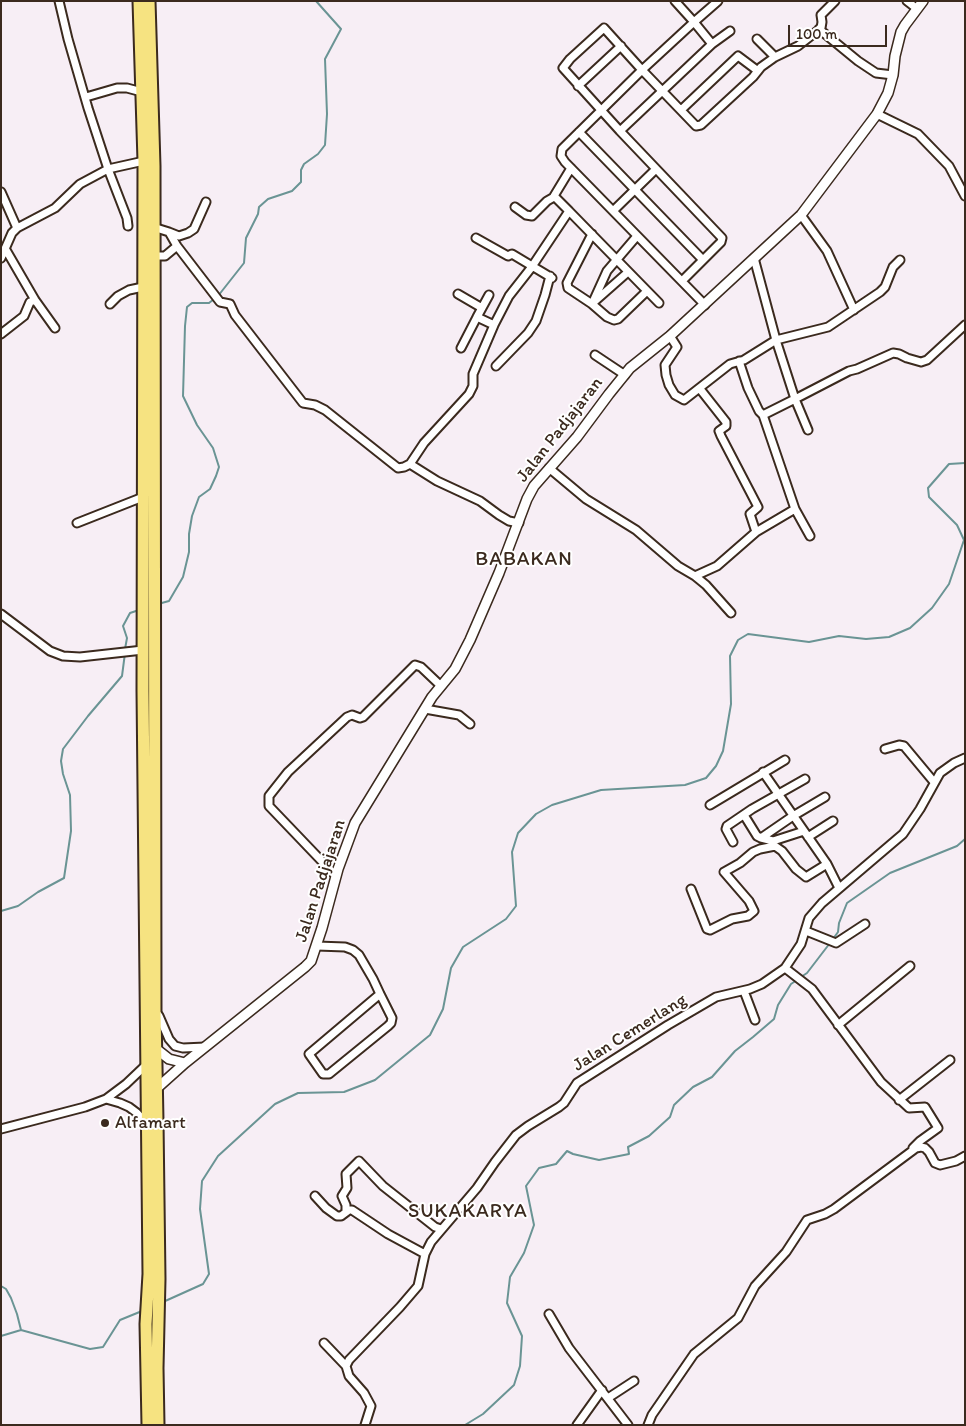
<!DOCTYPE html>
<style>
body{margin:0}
#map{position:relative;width:966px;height:1426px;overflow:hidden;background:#f7eef5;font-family:Itim,sans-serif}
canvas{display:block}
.frame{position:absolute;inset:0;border:2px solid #3b2a1e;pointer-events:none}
.scale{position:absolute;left:788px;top:25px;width:99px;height:22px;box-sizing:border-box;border:2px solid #3b2a1e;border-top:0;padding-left:6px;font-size:15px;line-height:18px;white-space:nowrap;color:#3b2a1e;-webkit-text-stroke:4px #fff;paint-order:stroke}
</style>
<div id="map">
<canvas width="966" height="1426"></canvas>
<div class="frame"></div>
<div class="scale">100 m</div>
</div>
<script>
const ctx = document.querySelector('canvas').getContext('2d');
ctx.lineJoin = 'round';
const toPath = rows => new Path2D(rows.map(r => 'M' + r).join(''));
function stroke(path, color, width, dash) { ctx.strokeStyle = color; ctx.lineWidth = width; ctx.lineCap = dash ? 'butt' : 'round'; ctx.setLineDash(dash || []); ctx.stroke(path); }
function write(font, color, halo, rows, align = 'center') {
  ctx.font = font + ' Itim,sans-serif'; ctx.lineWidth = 4; ctx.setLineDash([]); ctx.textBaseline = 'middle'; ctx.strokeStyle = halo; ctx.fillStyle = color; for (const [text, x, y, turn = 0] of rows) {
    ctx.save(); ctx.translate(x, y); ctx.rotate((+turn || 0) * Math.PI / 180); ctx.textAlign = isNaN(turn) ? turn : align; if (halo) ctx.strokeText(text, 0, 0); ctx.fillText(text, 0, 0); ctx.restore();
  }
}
stroke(toPath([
 [218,296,244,263,246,238,258,214,259,207,268,199,292,191,301,182,301,170,304,164,318,154,325,145,327,114,325,59,341,29,316,1],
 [158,604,169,601,183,577,189,552,189,534,192,516,199,497,210,489,216,476,219,467,213,448,197,425,183,396,185,326,187,307,192,303,209,303,214,299],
 [125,649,127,638,123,626,130,613,139,610],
 [1,911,18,906,38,892,64,878,71,831,70,795,63,774,61,761,63,749,88,716,122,676,125,653],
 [833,939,838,932,839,923,847,903,890,873,957,846,965,839],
 [801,977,807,973,830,943],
 [1,1286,6,1289,11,1298,17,1314,21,1330],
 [163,1302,203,1284,209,1274,200,1209,202,1181,218,1156,275,1104,298,1093,344,1092,375,1080,430,1035,443,1009,451,968,463,947,506,919,516,906,512,852,518,833,536,814,552,805,601,790,685,785,706,778,716,766,723,751,731,704,730,656,738,640,748,634,809,642,839,636,866,639,889,637,910,628,932,608,949,584,964,540,957,525,929,497,928,488,949,464,965,463],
 [1,1336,21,1330,90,1349,103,1347,120,1320,142,1311],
 [465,1425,483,1414,514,1385,520,1366,522,1336,507,1303,510,1277,524,1253,534,1225,526,1186,539,1168,556,1164,567,1151,573,1154,599,1160,629,1154,628,1147,649,1136,670,1117,674,1105,693,1087,712,1077,735,1051,753,1037,774,1019,778,1005,791,984,797,980]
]), '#6a9494', 2);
const minor = toPath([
 [59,1,68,39,88,108,108,169,127,218,128,226],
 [675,1,694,22,718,1],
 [907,1,916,8],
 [819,29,858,61,876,73,893,75],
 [757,39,775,57],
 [578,86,621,46],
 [86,97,117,88,127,88,142,92],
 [681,110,738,56,758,71],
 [877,114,918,134,949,166,965,196],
 [620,131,712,44],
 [579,132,703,260],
 [1,192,17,228],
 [515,207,526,215,532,216,547,201,554,197],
 [569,211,659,303],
 [613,211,656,169],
 [801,215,827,251,854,310],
 [153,227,169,232,177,246,220,302,230,304,235,315,303,403,315,405,325,410,398,468,404,467,410,464,437,481,480,501,499,515,509,521,519,523],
 [169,232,179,236,188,233,194,229,206,202],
 [592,234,567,283,568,288,592,304,607,317,614,320,618,319,647,291],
 [476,238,508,256,512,254,552,278],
 [6,250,35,300,55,328],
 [153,256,165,256,177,246],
 [1,258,12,233,17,228,55,208,80,184,108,169,144,161],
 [754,258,776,340,795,399,849,371,857,369,893,353,899,354,907,358,921,362,927,360,965,325],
 [682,281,721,242,722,238,620,131,563,68,570,59,604,28,642,70,694,22,712,44,730,31],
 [458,294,482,308],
 [489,295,477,317,494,325],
 [594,302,628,272],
 [110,304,118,296,129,290,143,287],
 [592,304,607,271,637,236],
 [705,305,565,162,561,156,562,149,642,70,696,126,701,125,753,77,761,67,775,57,798,46,821,28,822,22,821,15,835,1],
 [1,334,24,316,30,302,35,300],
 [670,336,677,347,665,365,666,375,669,385,675,395,684,400,730,364,744,360,776,340,828,327,880,292,885,287,893,267,900,260],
 [461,348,477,317],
 [595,355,625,375],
 [739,361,748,388,759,411,763,415],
 [496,366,528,333,536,321,545,295,550,276],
 [700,389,726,422,726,426,719,431,721,436,758,507,750,514,756,532],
 [808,430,795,399,763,415,795,509,810,536],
 [410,464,424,443,469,394,473,386,473,374,494,325,509,296,531,268,569,211,554,196,571,168],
 [549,468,586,499,636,530,678,566,695,576,717,566,756,532,795,509],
 [77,523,143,497],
 [695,576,706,585,731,613],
 [1,614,50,651,63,656,80,657,143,650],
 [425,709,459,715,470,724],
 [885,749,899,745,904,746,934,782],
 [763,772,827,864,839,888],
 [710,805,785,760],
 [744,815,757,836,761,838,793,816,825,797],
 [808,837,833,821],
 [761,838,773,841,804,831],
 [733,842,726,829,727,826,752,809,805,779],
 [336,876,269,806,269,796,288,772,347,717,352,715,360,718,363,717,415,665,421,667,441,686],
 [691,889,707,929,710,930,732,919,748,916,754,911,749,901,724,872,740,863,753,852,760,849,775,846,782,851,796,869,806,877,827,864],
 [806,931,836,943,865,924],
 [317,946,345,947,353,950,359,955,373,979,380,994,392,1018,391,1023,388,1026,329,1074,323,1074,309,1054,380,994],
 [785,968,812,989,881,1082,909,1108,925,1107,938,1128,920,1141,913,1148],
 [744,991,755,1020],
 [155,1011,159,1016,169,1039,175,1046,183,1048,205,1047],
 [838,1025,910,966],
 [106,1099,120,1103,129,1107,137,1113,147,1124],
 [899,1100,950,1060],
 [1,1129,85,1107,106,1099,126,1084,146,1065],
 [315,1196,326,1208,337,1216,341,1216,349,1210,352,1210,388,1234,425,1254],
 [346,1212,346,1205,342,1196,347,1188,346,1174,359,1161,383,1186,435,1227,441,1229],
 [549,1314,569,1348,628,1425],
 [324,1343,346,1366],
 [608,1398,634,1381],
 [365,1425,371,1406,364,1393,349,1376,346,1366,349,1360,400,1307,418,1286,425,1254,431,1242,477,1188,495,1162,516,1135,528,1126,559,1107,564,1103,577,1083,668,1025,716,997,750,989,762,984,785,968,801,944,809,918,822,903,903,834,920,809,940,773,954,763,965,758],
 [577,1425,602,1390],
 [648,1425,652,1415,694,1354,738,1318,755,1286,786,1252,807,1220,825,1214,834,1209,916,1148,921,1147,925,1148,929,1152,935,1163,940,1165,956,1161,965,1156]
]);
const tertiary = toPath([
 [155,1048,169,1059,185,1063],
 [156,1089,185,1063,305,967,311,961,322,928,338,869,355,823,432,697,455,669,470,640,499,573,527,499,534,486,577,437,609,394,630,368,670,336,801,215,877,114,888,93,893,75,895,56,901,32,905,25,923,1]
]);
const primary = toPath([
 [139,1,144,161,143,690,149,1274,146,1324,148,1425],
 [149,1,154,166,155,1011,157,1121,159,1279,157,1368,158,1425]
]);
stroke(minor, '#3b2a1e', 11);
stroke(tertiary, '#3b2a1e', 12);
stroke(primary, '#3b2a1e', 15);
stroke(minor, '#fff', 7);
stroke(tertiary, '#fff', 9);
stroke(primary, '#f6e381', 11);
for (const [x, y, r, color] of [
 [105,1123,5,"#3b2a1e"]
]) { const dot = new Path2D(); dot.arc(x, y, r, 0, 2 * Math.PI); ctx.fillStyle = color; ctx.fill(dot); stroke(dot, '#fff', 2); }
write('18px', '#3b2a1e', '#fff', [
 ["Jalan Padjajaran",560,430,-52],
 ["Jalan Padjajaran",321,881,-72],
 ["Jalan Cemerlang",630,1033,-32]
]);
write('18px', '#3b2a1e', '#fff', [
 ["Alfamart",115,1123]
], 'left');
ctx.letterSpacing = '1px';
write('20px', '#3b2a1e', '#fff', [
 ["BABAKAN",524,560],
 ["SUKAKARYA",468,1212]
]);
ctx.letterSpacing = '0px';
</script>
